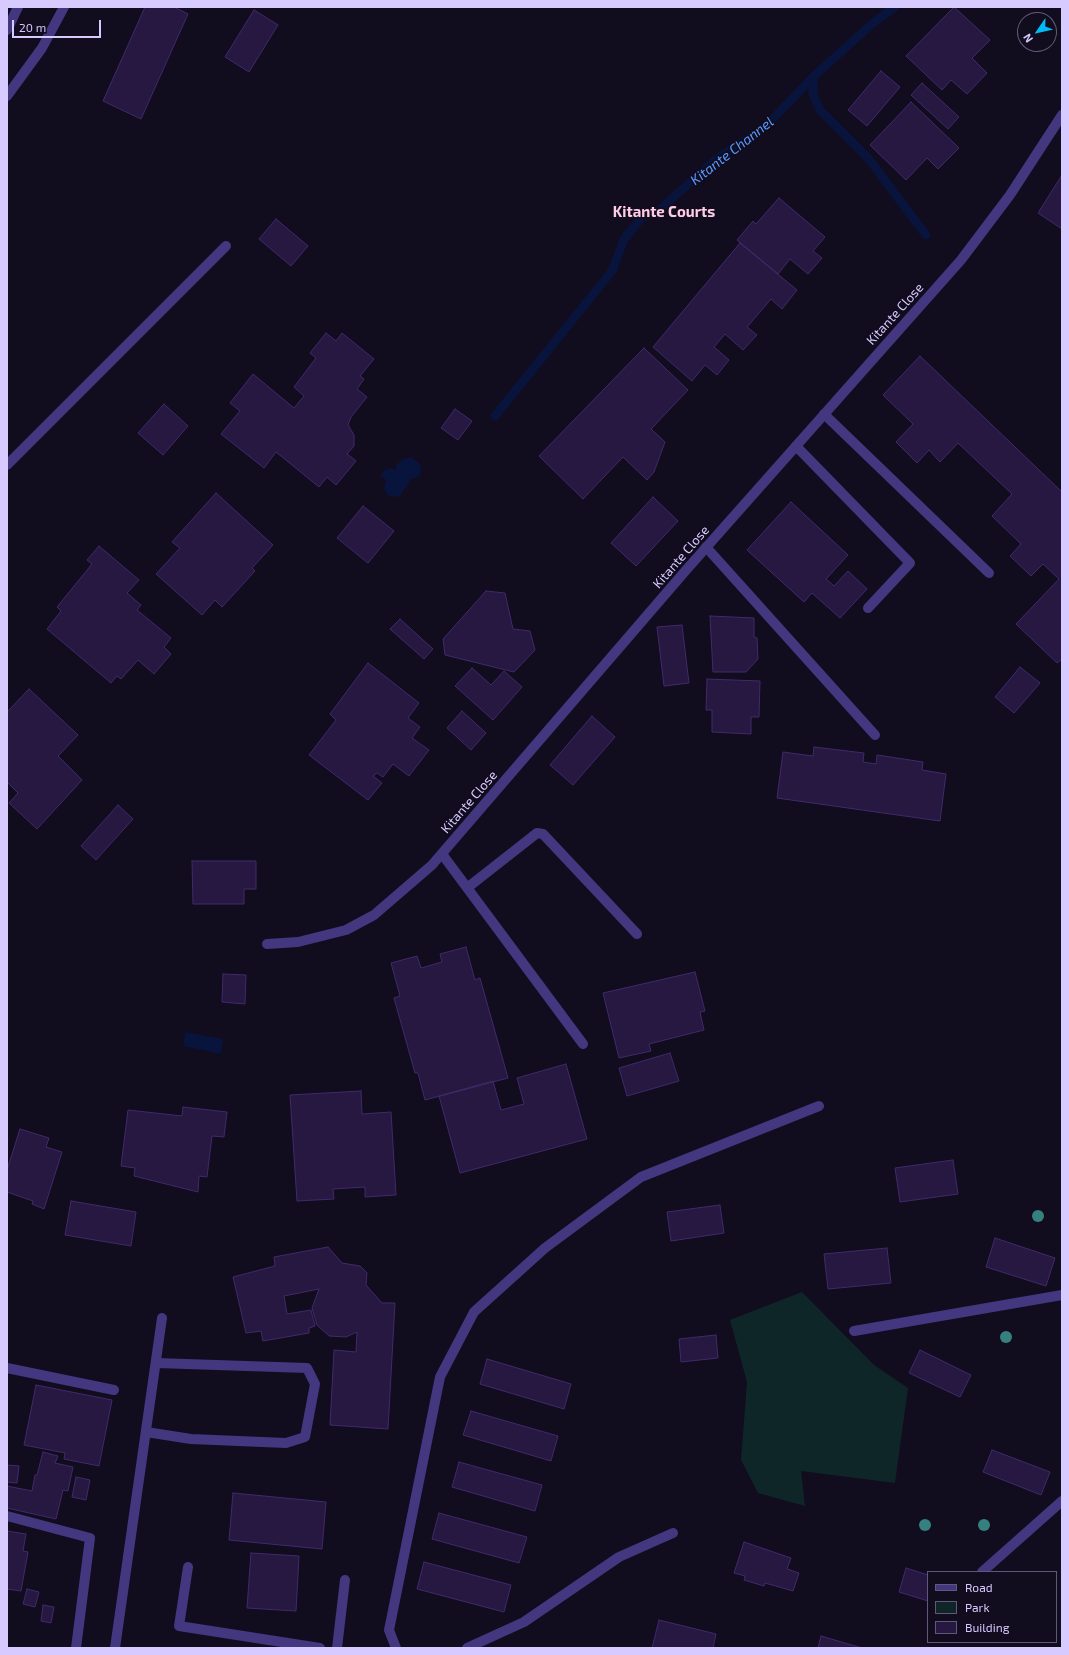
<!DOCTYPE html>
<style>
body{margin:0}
#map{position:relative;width:1069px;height:1655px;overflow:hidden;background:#120c1f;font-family:"Exo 2",sans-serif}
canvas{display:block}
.frame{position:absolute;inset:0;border:8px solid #d7caff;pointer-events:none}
.legend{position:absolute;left:927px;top:1571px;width:130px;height:72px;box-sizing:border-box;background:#120c1f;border:1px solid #615879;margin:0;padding:5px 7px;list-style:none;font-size:12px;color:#d7caff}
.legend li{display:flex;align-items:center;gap:8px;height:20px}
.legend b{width:20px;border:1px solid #615879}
.north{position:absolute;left:1017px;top:12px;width:40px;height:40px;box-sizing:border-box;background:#120c1f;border:1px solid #615879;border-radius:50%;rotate:236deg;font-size:11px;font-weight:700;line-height:16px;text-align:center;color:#d7caff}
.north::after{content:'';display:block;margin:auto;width:14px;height:18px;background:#00bbf5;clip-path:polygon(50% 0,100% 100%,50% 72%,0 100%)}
.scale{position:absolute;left:12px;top:20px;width:89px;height:18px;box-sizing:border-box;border:2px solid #d7caff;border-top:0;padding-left:5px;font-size:12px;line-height:14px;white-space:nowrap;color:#d7caff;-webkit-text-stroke:3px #120c1f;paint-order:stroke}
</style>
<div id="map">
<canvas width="1069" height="1655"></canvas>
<div class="frame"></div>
<ul class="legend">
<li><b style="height:5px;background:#43377f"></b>Road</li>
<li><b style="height:11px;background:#0f2629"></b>Park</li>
<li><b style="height:11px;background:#261840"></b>Building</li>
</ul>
<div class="north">N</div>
<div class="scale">20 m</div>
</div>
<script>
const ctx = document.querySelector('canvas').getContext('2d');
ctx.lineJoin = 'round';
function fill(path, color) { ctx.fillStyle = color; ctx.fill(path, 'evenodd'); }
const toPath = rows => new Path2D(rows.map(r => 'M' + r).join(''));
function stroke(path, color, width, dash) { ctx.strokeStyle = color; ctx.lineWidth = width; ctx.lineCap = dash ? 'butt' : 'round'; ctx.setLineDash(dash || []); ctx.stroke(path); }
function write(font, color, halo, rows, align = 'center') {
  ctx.font = font + ' "Exo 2",sans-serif'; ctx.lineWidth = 4; ctx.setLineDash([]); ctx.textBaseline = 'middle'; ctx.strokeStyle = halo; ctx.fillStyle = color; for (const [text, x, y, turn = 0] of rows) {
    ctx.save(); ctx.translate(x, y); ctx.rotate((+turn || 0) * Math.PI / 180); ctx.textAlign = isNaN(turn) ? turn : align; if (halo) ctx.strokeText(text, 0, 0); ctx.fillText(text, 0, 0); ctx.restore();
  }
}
fill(toPath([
 [802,1292,874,1365,908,1388,895,1483,801,1471,805,1506,758,1493,741,1460,747,1382,730,1320]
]), '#0f2629');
fill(toPath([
 [412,457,421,465,420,475,416,478,412,478,400,496,395,497,387,495,384,488,386,480,381,476,383,471,389,468,396,470,397,464,403,459],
 [185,1032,223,1039,221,1054,183,1046]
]), '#08143c');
stroke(toPath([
 [813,77,813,94,820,110,868,158,926,235],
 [495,416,612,271,624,239,644,215,656,213,715,160,765,127,813,77,873,23,895,7]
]), '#08143c', 9);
const building = toPath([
 [145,7,174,7,188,14,141,119,103,101,145,7],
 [954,7,990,40,972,58,987,73,967,94,951,80,942,90,906,56,954,7],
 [254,10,278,25,249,72,225,57,254,10],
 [881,71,900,87,867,126,848,110,881,71],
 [922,83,959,117,948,129,911,95,922,83],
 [911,102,959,148,938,169,927,158,906,180,870,145,911,102],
 [1062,175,1062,229,1038,213,1062,175],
 [779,198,825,237,813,251,822,258,808,274,790,259,778,274,737,240,753,221,756,224,779,198],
 [276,219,308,246,291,266,259,239,276,219],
 [740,243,797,290,782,309,771,299,747,327,757,335,743,350,725,334,714,347,729,360,717,375,705,365,692,381,653,347,740,243],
 [326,333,336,341,342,333,374,359,360,376,364,379,357,389,367,397,351,417,348,425,354,435,354,446,347,454,356,461,336,485,327,477,319,487,276,452,264,468,221,434,240,411,230,403,253,374,294,408,304,396,294,387,316,358,310,353,326,333],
 [644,348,688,390,651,429,665,442,654,472,647,480,623,457,583,499,539,456,644,348],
 [920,356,1062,492,1062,659,1057,663,1016,624,1059,579,1043,564,1031,576,1010,556,1021,544,992,516,1012,494,958,443,940,462,929,450,917,463,896,442,913,424,883,395,920,356],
 [164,404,188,426,163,455,138,433,164,404],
 [455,409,472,421,458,440,441,428,455,409],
 [216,493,273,545,252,568,255,571,222,607,215,600,202,615,156,574,180,548,172,542,216,493],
 [653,497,678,521,636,566,611,543,653,497],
 [791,502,848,555,826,579,834,586,848,571,867,589,840,618,812,593,804,602,747,550,791,502],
 [363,506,394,531,368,563,337,538,363,506],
 [99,546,139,580,127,593,141,605,137,610,171,638,164,647,171,654,154,674,138,660,121,679,117,676,111,683,47,629,61,611,57,607,92,564,87,560,99,546],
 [486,591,505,593,513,629,530,631,535,650,514,672,445,655,443,639,486,591],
 [710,616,754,618,754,637,757,638,758,659,746,672,713,672,710,616],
 [400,619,433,649,424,659,390,629,400,619],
 [682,625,689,683,664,686,657,627,682,625],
 [368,663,419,703,408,718,420,727,412,738,429,750,409,776,393,764,383,777,377,773,373,776,382,783,368,800,309,755,336,720,330,714,368,663],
 [1020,667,1040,683,1014,713,995,697,1020,667],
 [472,668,491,685,504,671,522,687,493,720,455,686,472,668],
 [707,679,760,681,759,717,751,717,751,734,712,732,712,710,706,710,707,679],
 [29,689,78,735,58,756,82,780,37,829,9,803,18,793,7,782,7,710,8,711,29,689],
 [462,711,486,733,471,750,447,728,462,711],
 [592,716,615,737,573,785,550,765,592,716],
 [814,747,864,753,863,762,876,764,877,755,923,762,922,770,946,774,940,821,777,798,783,752,813,756,814,747],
 [118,805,133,819,96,860,81,846,118,805],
 [192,861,256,861,256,889,244,889,244,904,193,904,192,861],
 [466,947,475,980,480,978,508,1078,425,1100,418,1073,415,1073,394,998,400,996,391,963,417,956,421,968,442,962,440,954,466,947],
 [695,972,705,1011,700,1012,704,1030,649,1044,651,1051,619,1058,603,993,695,972],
 [223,974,246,975,245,1004,222,1002,223,974],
 [670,1053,679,1081,627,1096,619,1068,670,1053],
 [566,1064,587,1139,460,1173,439,1096,493,1081,501,1110,524,1104,517,1078,566,1064],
 [361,1091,362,1114,391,1112,396,1195,365,1197,365,1187,333,1189,334,1199,297,1201,290,1095,361,1091],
 [183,1107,227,1112,224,1137,212,1136,207,1177,199,1176,198,1192,134,1176,135,1168,121,1166,128,1110,182,1116,183,1107],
 [20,1129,49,1138,46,1147,62,1152,44,1209,32,1204,33,1201,7,1192,7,1170,20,1129],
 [953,1160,958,1194,900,1202,895,1168,953,1160],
 [71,1201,136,1212,131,1246,65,1235,71,1201],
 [720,1205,724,1233,671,1241,667,1212,720,1205],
 [995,1238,1055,1258,1046,1286,986,1267,995,1238],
 [328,1247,342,1263,360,1266,367,1273,366,1285,382,1303,395,1303,388,1429,330,1425,334,1350,356,1352,357,1332,346,1337,329,1336,317,1325,312,1308,319,1289,284,1296,287,1314,311,1310,315,1326,309,1328,309,1333,263,1341,261,1331,246,1333,233,1277,275,1266,274,1257,328,1247],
 [887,1248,891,1283,828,1289,824,1254,887,1248],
 [716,1335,718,1358,681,1362,679,1339,716,1335],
 [920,1350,971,1375,960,1397,909,1373,920,1350],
 [487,1359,571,1384,564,1409,480,1384,487,1359],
 [36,1385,112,1400,99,1466,64,1459,65,1453,24,1445,36,1385],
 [471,1411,558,1436,551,1461,463,1435,471,1411],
 [992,1450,1050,1472,1041,1495,983,1472,992,1450],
 [43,1452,58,1456,55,1463,73,1467,68,1491,63,1490,56,1519,7,1508,7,1486,32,1491,35,1475,37,1475,43,1452],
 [459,1462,542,1485,535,1511,452,1487,459,1462],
 [7,1465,19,1466,17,1483,7,1482,7,1465],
 [76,1477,90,1480,86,1500,72,1497,76,1477],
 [233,1493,326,1502,322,1549,229,1540,233,1493],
 [439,1513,527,1537,519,1563,432,1539,439,1513],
 [7,1531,26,1534,23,1551,28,1552,21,1591,7,1589,7,1531],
 [744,1542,791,1558,787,1569,799,1573,793,1591,765,1583,764,1586,744,1580,745,1576,734,1573,744,1542],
 [251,1553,299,1556,296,1611,247,1608,251,1553],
 [424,1562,511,1585,504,1612,417,1589,424,1562],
 [906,1568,928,1575,928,1601,899,1592,906,1568],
 [27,1589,39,1592,35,1607,23,1604,27,1589],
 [43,1605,54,1607,51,1623,41,1621,43,1605],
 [659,1620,716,1634,713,1648,652,1648,659,1620],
 [821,1636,862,1648,818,1648,821,1636]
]);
fill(building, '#261840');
stroke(building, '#402a6c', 1);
stroke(toPath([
 [7,30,18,7],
 [7,96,42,48,64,7],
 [824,414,989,573],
 [796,446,910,563,868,608],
 [7,465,226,246],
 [706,547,875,735],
 [442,854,583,1044],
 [467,888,532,837,537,833,543,834,637,934],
 [854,1331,1062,1295],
 [7,1368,114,1390],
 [146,1432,191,1439,286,1443,305,1437,315,1384,307,1368,156,1363],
 [7,1516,90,1538,76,1648],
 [188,1567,179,1626,320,1648],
 [982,1572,1062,1501],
 [115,1648,162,1318],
 [337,1648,345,1580],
 [396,1648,389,1630,440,1377,474,1312,545,1248,641,1177,819,1106],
 [467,1648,524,1622,619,1557,673,1533]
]), '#43377f', 10);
stroke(toPath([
 [267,944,298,942,346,930,374,915,432,865,687,569,961,260,1010,195,1062,115]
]), '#43377f', 10);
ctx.fillStyle = '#378080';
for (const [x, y] of [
 [1038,1216],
 [1006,1337],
 [925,1525],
 [984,1525]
]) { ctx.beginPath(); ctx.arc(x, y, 6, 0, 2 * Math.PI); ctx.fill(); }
write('13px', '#d7caff', '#120c1f', [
 ["Kitante Close",895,314,-48],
 ["Kitante Close",681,557,-49],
 ["Kitante Close",469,802,-49]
]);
write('italic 14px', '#589bff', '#120c1f', [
 ["Kitante Channel",732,151,-38]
]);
write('bold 15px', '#ffcce6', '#120c1f', [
 ["Kitante Courts",664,212]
]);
</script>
